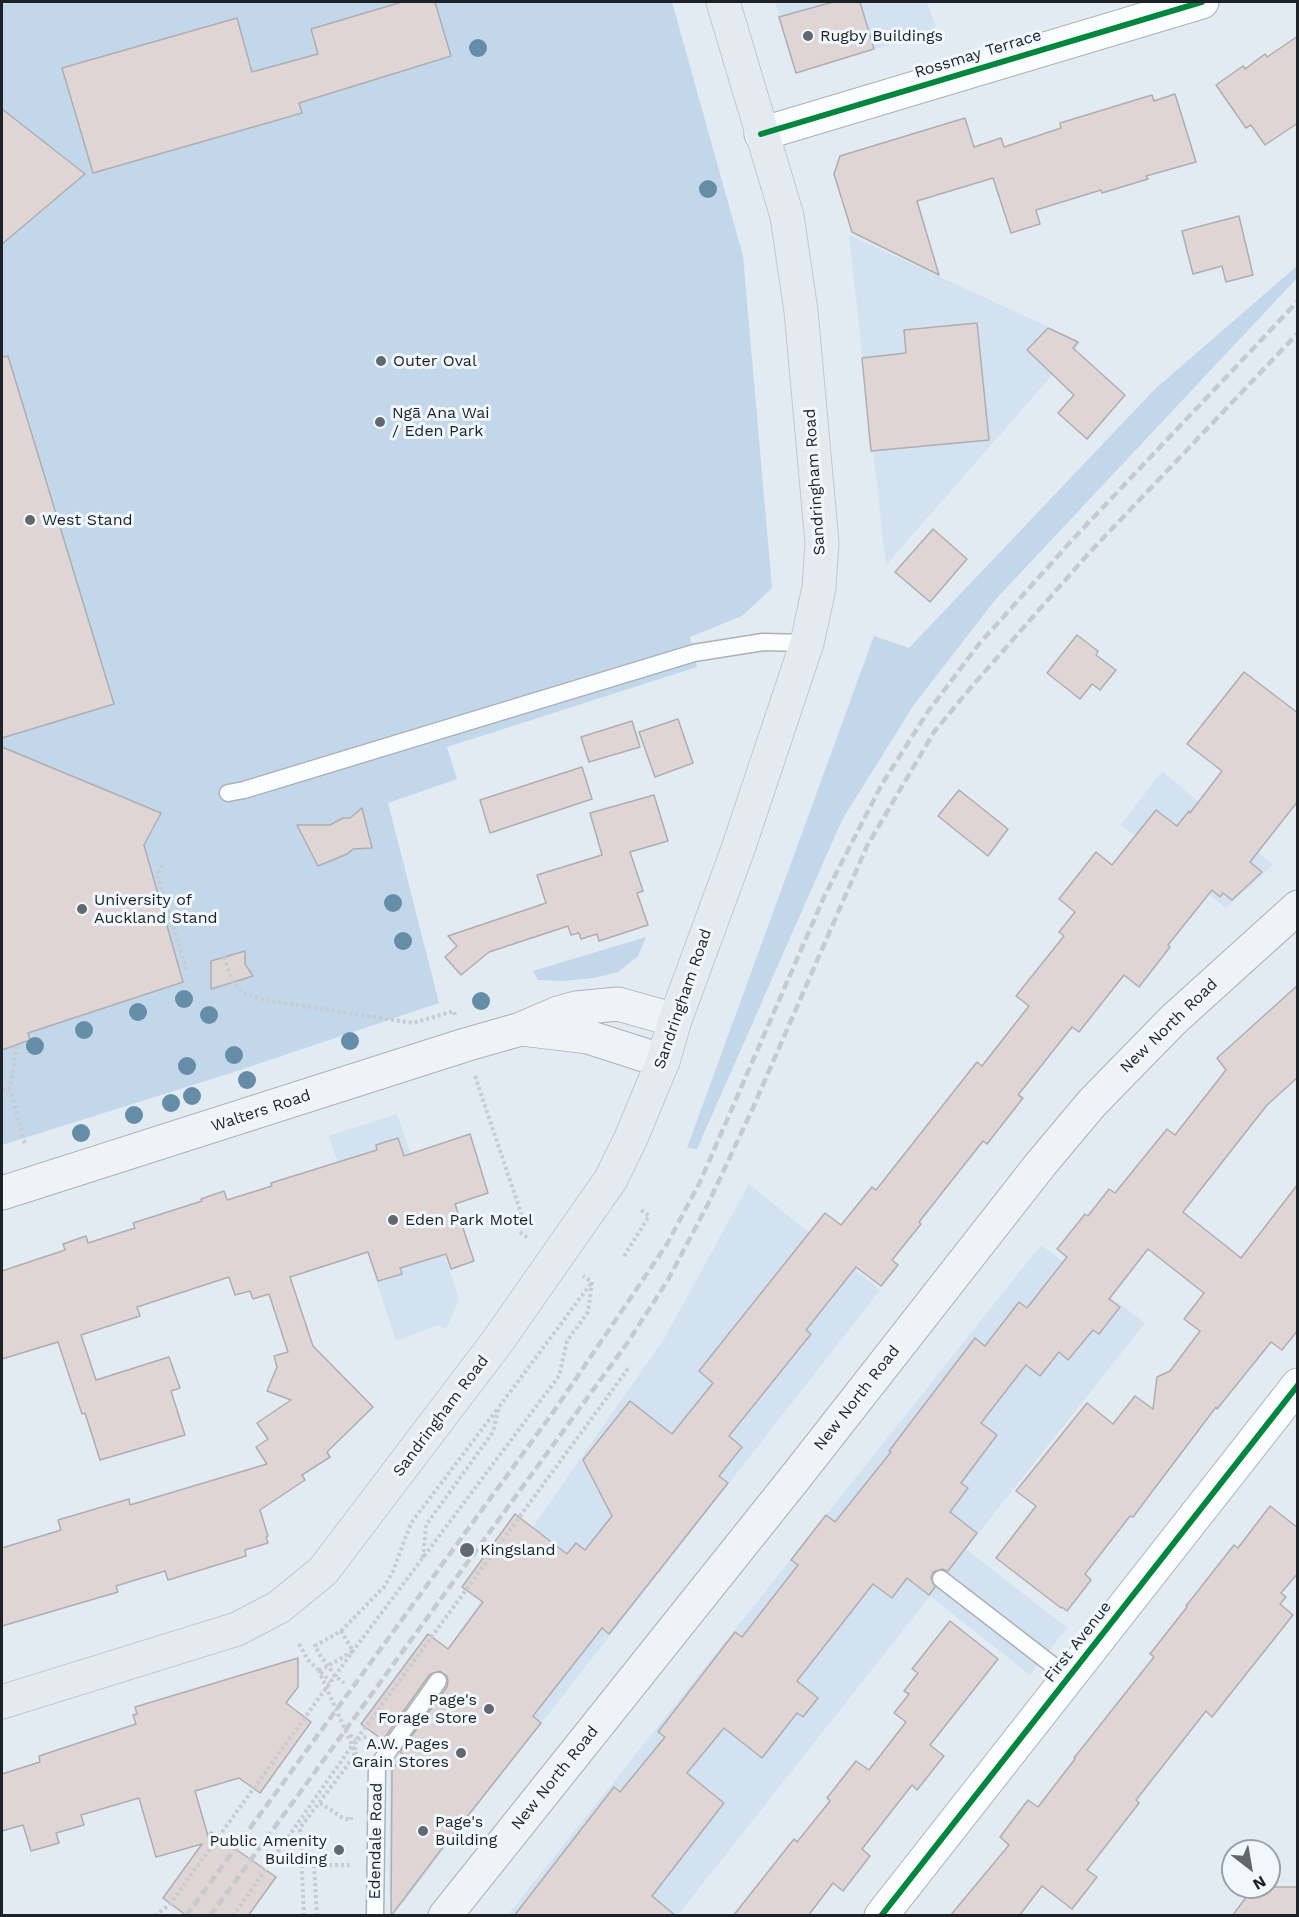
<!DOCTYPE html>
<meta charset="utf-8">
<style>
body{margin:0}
#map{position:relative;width:1299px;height:1917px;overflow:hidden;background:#e2eaf2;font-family:"Work Sans",sans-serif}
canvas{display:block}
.frame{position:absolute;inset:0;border:3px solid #1c2227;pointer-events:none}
.north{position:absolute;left:1221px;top:1839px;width:60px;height:60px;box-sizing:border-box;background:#f0f7fd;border:2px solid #9ba2a7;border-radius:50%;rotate:149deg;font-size:16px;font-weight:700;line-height:24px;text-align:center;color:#1c2227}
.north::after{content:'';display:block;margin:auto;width:21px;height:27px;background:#61686e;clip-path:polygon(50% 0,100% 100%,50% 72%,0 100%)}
</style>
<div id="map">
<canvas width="1299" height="1917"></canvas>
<div class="frame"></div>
<div class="north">N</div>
</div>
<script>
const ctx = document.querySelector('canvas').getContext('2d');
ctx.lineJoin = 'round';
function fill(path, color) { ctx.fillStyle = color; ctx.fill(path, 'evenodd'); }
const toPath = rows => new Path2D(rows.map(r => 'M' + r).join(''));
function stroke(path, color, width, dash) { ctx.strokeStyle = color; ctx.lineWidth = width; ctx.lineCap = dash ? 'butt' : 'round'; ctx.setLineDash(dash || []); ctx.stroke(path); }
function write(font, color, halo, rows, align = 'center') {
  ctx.font = font + ' "Work Sans",sans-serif'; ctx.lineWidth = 6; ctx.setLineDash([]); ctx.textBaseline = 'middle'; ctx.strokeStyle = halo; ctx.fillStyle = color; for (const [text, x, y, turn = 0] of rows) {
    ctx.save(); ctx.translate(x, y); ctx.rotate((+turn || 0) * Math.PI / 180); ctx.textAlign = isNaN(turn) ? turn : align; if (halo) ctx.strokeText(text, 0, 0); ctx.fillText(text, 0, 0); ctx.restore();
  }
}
fill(toPath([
 [775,2,927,2,937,30,796,73],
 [849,235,1081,342,886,565],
 [1162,771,1273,865,1226,908,1121,825],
 [397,1114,459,1299,446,1329,438,1325,396,1341,329,1136],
 [749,1184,880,1290,514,1758,403,1903,389,1893,390,1773,384,1740,664,1339],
 [1041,1245,1145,1323,966,1549,1067,1628,1030,1675,930,1596,678,1915,507,1916]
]), '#d2e2f1');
fill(toPath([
 [2,2,672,2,743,256,772,588,742,616,690,637,697,667,447,747,457,779,388,803,439,1003,234,1072,2,1145],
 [1297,266,1297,278,995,600,913,706,842,820,697,1149,687,1148,874,636,909,648,1155,389],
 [646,937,638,956,618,972,594,978,564,981,538,980,533,971]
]), '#c2d7ea');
const building = toPath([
 [402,2,435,2,451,56,299,103,302,113,93,173,62,68,237,18,252,72,318,54,311,29,402,2],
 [833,2,860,2,874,49,796,73,779,17,833,2],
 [1298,36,1298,123,1265,145,1251,125,1246,128,1216,85,1243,66,1245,69,1265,54,1267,57,1298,36],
 [1175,94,1196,162,1146,176,1148,179,1102,193,1101,190,1036,210,1040,224,1011,233,993,178,917,201,939,275,852,232,834,174,840,156,965,118,974,147,1001,138,1004,147,1061,128,1060,123,1152,95,1154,101,1175,94],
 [2,109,85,174,2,244,2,109],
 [1239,216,1253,275,1226,282,1222,266,1193,274,1182,231,1239,216],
 [977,323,989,440,871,451,862,358,906,353,904,330,977,323],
 [1048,328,1078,342,1073,348,1125,395,1087,439,1058,413,1074,395,1027,350,1048,328],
 [8,356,114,704,2,738,2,357,8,356],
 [933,529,967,559,930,602,895,572,933,529],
 [1077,635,1098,651,1096,655,1116,670,1100,690,1092,684,1080,699,1047,673,1077,635],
 [1244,672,1298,713,1298,801,1250,862,1262,872,1232,900,1223,893,1220,897,1212,890,1168,945,1170,947,1139,987,1124,975,1079,1032,1072,1027,1018,1095,1023,1098,987,1144,983,1141,919,1222,921,1224,892,1260,898,1265,881,1286,856,1267,806,1330,811,1334,729,1436,742,1447,719,1476,728,1483,609,1634,602,1628,533,1716,541,1723,440,1851,391,1916,392,1770,404,1755,400,1752,447,1687,448,1681,447,1676,440,1671,430,1674,383,1740,361,1724,428,1634,448,1649,483,1602,462,1587,515,1514,567,1554,576,1543,585,1550,612,1516,583,1460,630,1401,672,1434,713,1383,699,1371,825,1213,841,1225,872,1187,876,1190,977,1062,982,1066,1029,1006,1016,996,1064,936,1059,932,1075,912,1059,899,1096,852,1112,865,1156,810,1177,826,1189,811,1190,813,1222,771,1187,744,1244,672],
 [678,719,693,763,655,777,639,732,678,719],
 [632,721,640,747,589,762,581,737,632,721],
 [2,747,161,813,144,845,183,982,28,1033,30,1040,2,1050,2,747],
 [582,767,592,799,490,833,480,800,582,767],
 [959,790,1008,829,988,856,938,816,959,790],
 [654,795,668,841,630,852,643,891,637,893,648,925,599,941,597,934,581,939,579,933,571,935,568,926,489,952,461,975,445,957,457,946,448,936,546,903,537,875,602,855,590,813,654,795],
 [362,808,372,848,353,849,347,854,318,866,297,825,330,825,343,818,350,818,362,808],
 [245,951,245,964,253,976,211,989,211,961,245,951],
 [1298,985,1298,1077,1267,1105,1183,1212,1241,1258,1298,1184,1298,1330,1282,1350,1271,1342,1217,1409,1216,1407,1133,1517,1130,1516,1085,1574,1091,1580,1067,1611,1062,1607,1061,1608,996,1558,1036,1506,1016,1491,1087,1403,1113,1424,1135,1396,1153,1409,1157,1377,1170,1371,1200,1331,1184,1319,1204,1293,1148,1249,1109,1299,1120,1307,1099,1334,1093,1330,1068,1360,1059,1352,1040,1376,1026,1365,981,1423,997,1435,961,1483,968,1488,950,1512,977,1533,948,1571,942,1569,933,1572,931,1578,935,1587,929,1595,907,1578,892,1598,873,1584,797,1681,818,1698,803,1717,797,1713,762,1758,724,1728,687,1773,724,1803,652,1896,676,1916,514,1916,614,1787,620,1792,665,1737,658,1732,735,1632,742,1637,798,1565,791,1560,826,1515,835,1522,891,1452,889,1451,975,1338,985,1346,1019,1302,1027,1308,1067,1257,1057,1249,1085,1214,1088,1216,1109,1189,1115,1193,1167,1129,1175,1135,1226,1070,1217,1058,1298,985],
 [470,1134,488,1193,455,1204,474,1261,451,1269,446,1254,400,1268,402,1274,378,1281,368,1252,290,1277,313,1346,373,1407,327,1452,330,1457,302,1475,305,1480,260,1510,268,1536,266,1537,268,1543,245,1550,246,1556,168,1580,165,1571,116,1586,118,1592,2,1626,2,1548,61,1530,58,1520,129,1499,130,1505,267,1464,256,1447,268,1439,257,1423,291,1400,267,1391,277,1367,274,1356,288,1352,269,1294,253,1299,250,1291,235,1295,229,1277,137,1307,140,1316,81,1335,96,1380,169,1357,180,1388,171,1391,185,1435,100,1460,85,1413,82,1414,58,1342,2,1359,2,1271,65,1250,63,1244,86,1236,88,1243,135,1228,133,1223,202,1201,201,1199,224,1191,227,1200,272,1186,271,1183,377,1150,376,1145,398,1138,404,1156,470,1134],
 [1270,1506,1298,1528,1298,1573,1281,1593,1286,1597,1280,1604,1293,1615,1212,1717,1206,1711,1136,1800,1139,1803,1087,1870,1097,1877,1072,1909,1042,1886,1019,1916,950,1916,1009,1845,1000,1837,1028,1800,1038,1807,1075,1759,1074,1758,1154,1657,1150,1654,1187,1607,1186,1606,1234,1545,1238,1548,1270,1506],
 [950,1621,998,1659,930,1745,944,1756,917,1790,912,1785,862,1849,870,1856,843,1891,833,1883,808,1916,733,1916,794,1839,797,1842,830,1801,827,1798,856,1761,869,1770,906,1722,894,1713,909,1694,904,1691,918,1673,912,1669,950,1621],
 [298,1658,298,1687,286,1703,311,1722,260,1793,239,1778,195,1791,208,1836,211,1832,276,1877,248,1916,187,1916,163,1898,202,1844,156,1857,139,1798,81,1815,84,1825,56,1833,59,1843,31,1851,23,1825,2,1831,2,1774,40,1762,39,1756,136,1724,133,1715,137,1714,135,1707,298,1658],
 [1254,1887,1298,1887,1298,1916,1232,1916,1254,1887]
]);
fill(building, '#dfd5d4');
stroke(building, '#aeaeb0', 1.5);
const lane = toPath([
 [228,793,244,790,694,653,763,642,807,643],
 [941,1579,1068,1677],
 [375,1916,377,1767,438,1681]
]);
const street = toPath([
 [761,134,1202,2],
 [881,1916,1298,1385]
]);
const secondary = toPath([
 [522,1029,588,1037,663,1061],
 [2,1193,465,1045,521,1029,558,1013,576,1008,618,1004,675,1020],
 [445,1916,798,1474,1040,1165,1092,1103,1173,1020,1298,907]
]);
const primary = toPath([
 [2,1702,237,1629,279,1607,323,1571,497,1342,611,1179,631,1138,663,1061,675,1020,738,849,807,643,819,588,822,543,801,311,787,216,723,2]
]);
stroke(lane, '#aab1b7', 19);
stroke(street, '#aab1b7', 35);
stroke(secondary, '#aab1b7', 35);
stroke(primary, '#c3c7cb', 35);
stroke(toPath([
 [163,865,157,875,187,971],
 [224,957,233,982,243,993,264,1000,413,1023,454,1011,455,1015],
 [475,1076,522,1216,528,1219],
 [10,1088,25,1145],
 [2,1090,10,1088,17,1045],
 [520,1232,528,1238],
 [624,1256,649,1216,641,1210],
 [423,1558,426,1525,493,1432,499,1407,592,1282],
 [341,1631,384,1587,393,1571,411,1523,498,1408],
 [299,1644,308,1660,331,1682],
 [319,1671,328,1666,353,1651,341,1631,315,1646,320,1655,328,1666,335,1676,344,1683],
 [350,1735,356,1740],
 [354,1756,356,1740,368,1736],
 [320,1803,343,1818,351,1820,351,1817],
 [155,1916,170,1904,353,1651,559,1376,567,1341,588,1312,592,1282,583,1276],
 [233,1916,356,1740,630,1366],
 [317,1916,314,1865,353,1865]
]), '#c8cbcf', 4, [3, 3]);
stroke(lane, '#fbfcfd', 16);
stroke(street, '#fbfcfd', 33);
stroke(secondary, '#eff3f7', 33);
stroke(primary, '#e4ebf0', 33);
stroke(toPath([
 [186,1916,554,1411,667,1244,700,1182,824,897,882,784,927,713,979,644,1074,538,1298,301],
 [210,1916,628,1342,668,1280,708,1204,752,1110,867,846,934,732,973,685,1089,553,1298,333]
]), '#c7cacc', 4.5, [9, 4.5]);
stroke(toPath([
 [304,1916,300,1828,356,1754,319,1671]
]), '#c8cbcf', 4, [3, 3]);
stroke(toPath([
 [761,134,1202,2],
 [881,1916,1298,1385]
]), '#00873e', 6);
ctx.fillStyle = '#668da8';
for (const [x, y] of [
 [478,48],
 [708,189],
 [393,903],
 [403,941],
 [184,999],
 [481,1001],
 [138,1012],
 [209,1015],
 [84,1030],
 [350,1041],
 [35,1046],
 [234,1055],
 [187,1066],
 [247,1080],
 [192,1096],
 [171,1103],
 [134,1115],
 [81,1133]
]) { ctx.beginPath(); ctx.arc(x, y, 9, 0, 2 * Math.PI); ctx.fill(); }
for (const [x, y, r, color] of [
 [808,36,6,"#61686e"],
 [381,361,6,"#61686e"],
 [380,422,6,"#61686e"],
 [30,520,6,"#61686e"],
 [82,909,6,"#61686e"],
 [393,1220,6,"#61686e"],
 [467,1550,8,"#61686e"],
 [489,1709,6,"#61686e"],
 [461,1753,6,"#61686e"],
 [423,1831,6,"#61686e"],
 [339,1850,6,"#61686e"]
]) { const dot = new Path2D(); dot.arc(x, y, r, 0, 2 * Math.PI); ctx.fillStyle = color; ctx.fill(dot); stroke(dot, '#f0f7fd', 2); }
write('16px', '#1c2227', '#f0f7fd', [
 ["Rugby Buildings",820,36],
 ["Outer Oval",393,361],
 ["Ngā Ana Wai",392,413],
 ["/ Eden Park",392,431],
 ["West Stand",42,520],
 ["University of",94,900],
 ["Auckland Stand",94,918],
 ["Eden Park Motel",405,1220],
 ["Kingsland",480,1550],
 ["Page's",477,1700,"right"],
 ["Forage Store",477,1718,"right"],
 ["A.W. Pages",449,1744,"right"],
 ["Grain Stores",449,1762,"right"],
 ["Page's",435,1822],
 ["Building",435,1840],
 ["Public Amenity",327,1841,"right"],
 ["Building",327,1859,"right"]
], 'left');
write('16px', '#1c2227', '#f0f7fd', [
 ["Rossmay Terrace",978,54,-17],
 ["Sandringham Road",815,482,-94],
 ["Sandringham Road",683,999,-71],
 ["New North Road",1169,1026,-44],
 ["Walters Road",261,1111,-18],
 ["New North Road",857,1398,-52],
 ["Sandringham Road",441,1416,-53],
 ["First Avenue",1078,1642,-52],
 ["New North Road",555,1778,-51],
 ["Edendale Road",376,1841,-89]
]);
</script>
